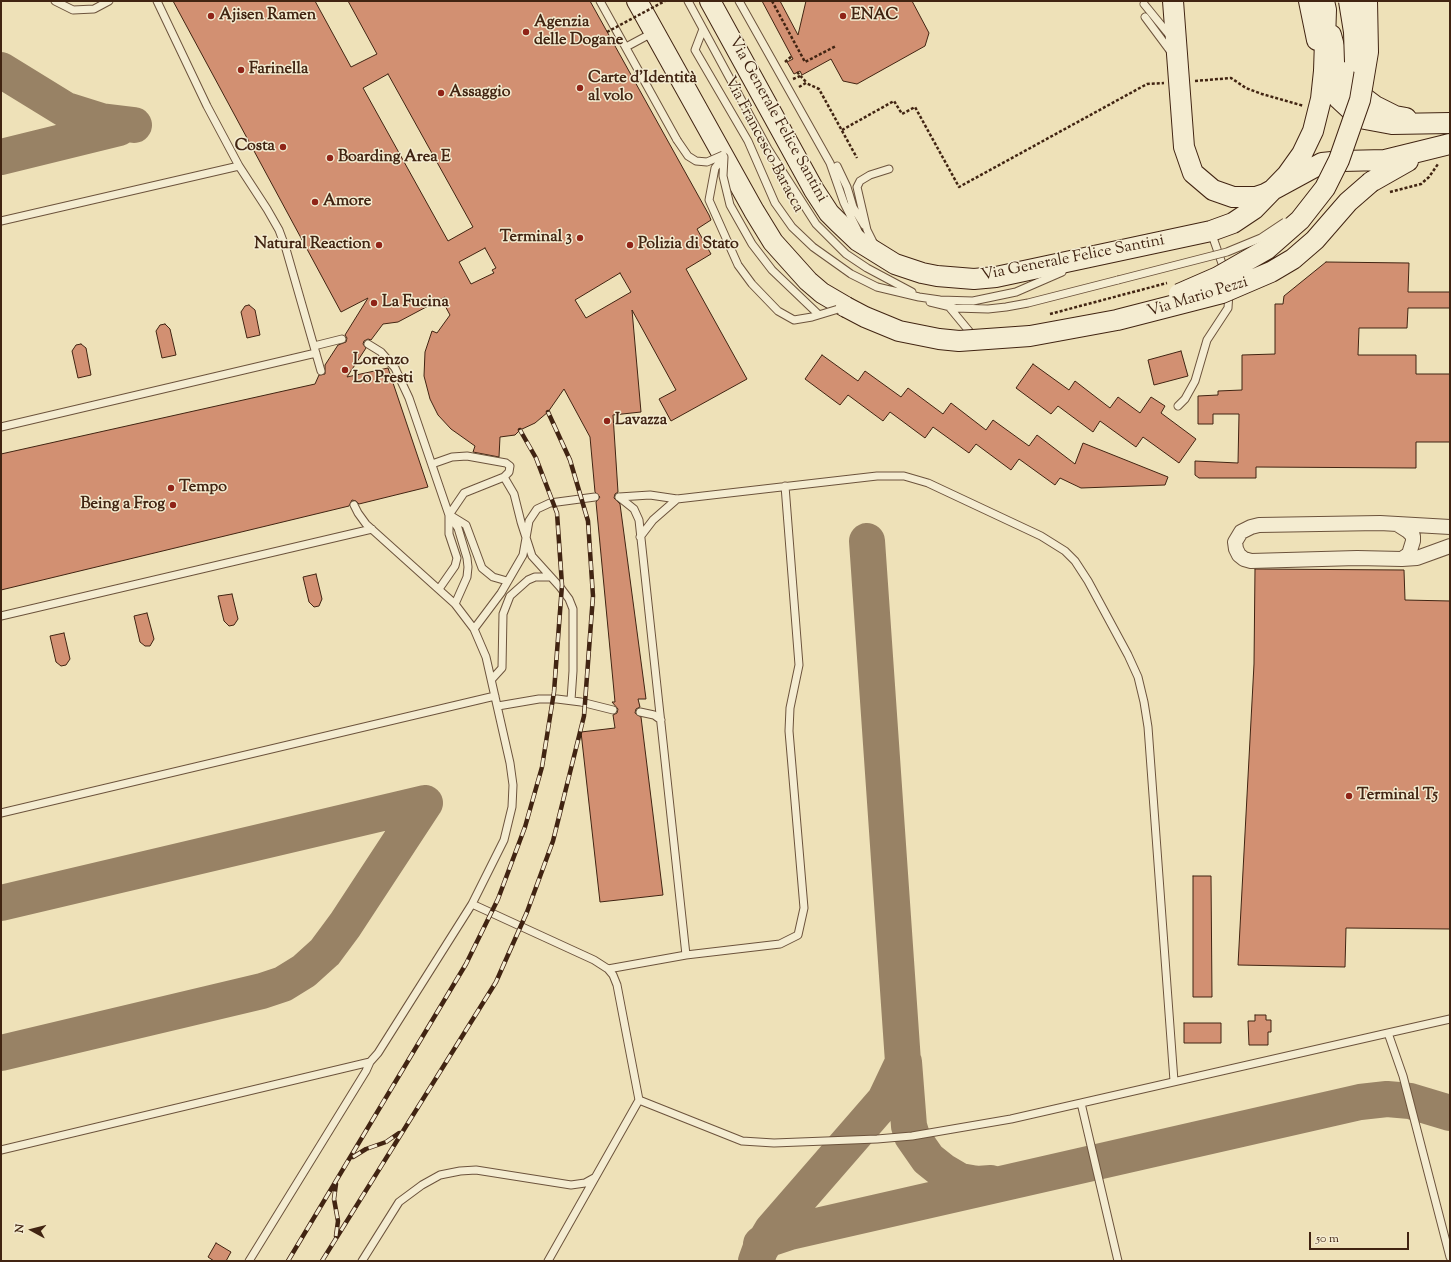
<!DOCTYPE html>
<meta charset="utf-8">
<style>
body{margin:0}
#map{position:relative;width:1451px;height:1262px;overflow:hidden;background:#eee1b8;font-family:"Sorts Mill Goudy",serif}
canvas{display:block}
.frame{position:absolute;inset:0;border:2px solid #412412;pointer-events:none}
.north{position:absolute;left:12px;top:1210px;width:40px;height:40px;-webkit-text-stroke:3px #f4ecd1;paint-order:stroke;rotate:277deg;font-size:11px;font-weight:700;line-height:16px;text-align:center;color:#412412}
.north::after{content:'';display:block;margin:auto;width:14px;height:18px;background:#412412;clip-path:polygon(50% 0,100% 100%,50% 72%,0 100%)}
.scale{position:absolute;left:1309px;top:1232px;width:100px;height:18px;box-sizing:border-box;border:2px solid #412412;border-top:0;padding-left:5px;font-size:12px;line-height:14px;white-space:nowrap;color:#412412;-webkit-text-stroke:3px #f4ecd1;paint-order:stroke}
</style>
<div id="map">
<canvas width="1451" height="1262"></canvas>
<div class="frame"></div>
<div class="north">N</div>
<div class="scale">50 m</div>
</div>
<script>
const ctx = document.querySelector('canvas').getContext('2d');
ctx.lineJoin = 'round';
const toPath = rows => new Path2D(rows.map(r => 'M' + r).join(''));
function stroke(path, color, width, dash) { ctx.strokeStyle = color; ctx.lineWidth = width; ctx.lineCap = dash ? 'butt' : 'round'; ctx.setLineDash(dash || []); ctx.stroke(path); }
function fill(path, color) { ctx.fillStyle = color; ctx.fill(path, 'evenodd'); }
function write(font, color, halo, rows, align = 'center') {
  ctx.font = font + ' "Sorts Mill Goudy",serif'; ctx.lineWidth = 3; ctx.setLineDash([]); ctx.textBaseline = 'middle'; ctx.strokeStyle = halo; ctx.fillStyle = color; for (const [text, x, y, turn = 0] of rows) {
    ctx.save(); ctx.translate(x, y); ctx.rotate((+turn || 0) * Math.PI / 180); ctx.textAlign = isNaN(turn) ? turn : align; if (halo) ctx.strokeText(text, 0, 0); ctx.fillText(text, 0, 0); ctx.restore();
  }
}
stroke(toPath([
 [1,70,66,110,101,121,134,125],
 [1,157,119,128],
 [1,903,425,803],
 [1,1053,262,991,283,984,304,971,325,952,345,925,425,803],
 [904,1062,909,1126,912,1136,928,1159,943,1171,960,1181,977,1184,991,1183],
 [761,1244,766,1240,790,1232,1360,1102,1387,1099,1410,1101,1450,1113],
 [756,1261,760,1250,772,1230,885,1100,903,1062,867,541]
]), '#988265', 36);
const building = toPath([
 [173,1,315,1,351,67,377,54,348,1,590,1,709,215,711,220,697,229,711,254,686,269,747,379,671,421,659,399,676,390,632,310,641,412,613,415,618,492,615,494,614,498,620,504,646,699,638,699,640,707,636,709,635,713,641,717,663,895,600,902,581,732,615,728,613,715,617,713,618,709,612,702,615,702,596,502,600,497,595,492,590,437,564,389,548,412,535,423,520,430,515,435,500,437,499,457,473,452,475,446,451,429,438,415,430,399,424,376,425,352,432,331,437,333,450,315,443,302,445,297,398,322,383,324,371,340,368,339,364,341,363,344,366,348,347,377,388,368,428,487,359,504,356,501,352,500,349,506,1,590,1,454,315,384,319,375,325,374,325,365,338,345,346,342,347,338,345,335,368,298,341,312,173,1],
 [388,74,473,227,448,241,363,88,388,74],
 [485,248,496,268,492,270,494,273,471,284,459,262,485,248],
 [620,273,631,292,586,318,575,300,620,273],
 [762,1,780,1,798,35,806,1,912,1,929,33,925,46,857,84,843,81,831,59,802,75,800,71,794,74,787,62,793,59,762,1],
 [1326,262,1409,263,1408,292,1450,292,1450,308,1408,308,1407,328,1359,328,1358,355,1416,355,1416,374,1450,374,1450,442,1416,442,1416,468,1256,467,1256,478,1199,478,1195,475,1195,461,1238,463,1239,414,1213,414,1213,424,1198,424,1198,396,1218,395,1218,391,1242,390,1242,355,1275,354,1275,304,1283,304,1284,296,1326,262],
 [249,305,255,310,260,335,247,338,241,312,245,306,249,305],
 [165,324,170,329,176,355,162,358,156,331,160,325,165,324],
 [81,344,86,348,91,375,78,378,72,351,76,345,81,344],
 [1181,351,1188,376,1154,385,1148,360,1181,351],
 [822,355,858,381,865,371,901,397,908,388,943,414,951,403,986,430,993,420,1029,446,1037,435,1075,464,1083,443,1168,477,1165,485,1081,488,1060,478,1055,485,1019,459,1011,470,976,444,969,453,933,427,925,438,890,412,883,421,848,395,840,405,805,379,822,355],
 [1033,364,1069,390,1075,381,1110,408,1118,397,1140,413,1151,397,1165,406,1161,413,1196,439,1179,463,1143,437,1136,447,1100,421,1093,432,1058,406,1051,414,1016,388,1033,364],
 [1255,569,1404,570,1405,600,1450,601,1450,929,1346,928,1345,967,1238,965,1254,664,1255,569],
 [316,574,322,599,319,606,314,607,309,602,303,577,316,574],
 [232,594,238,619,234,625,229,626,224,621,218,596,232,594],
 [147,613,154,639,150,646,145,646,140,642,134,616,147,613],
 [64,633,70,659,66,665,61,666,56,662,50,636,64,633],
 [1193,876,1211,876,1212,997,1193,997,1193,876],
 [1255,1015,1266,1015,1266,1020,1271,1020,1271,1032,1268,1032,1268,1045,1249,1045,1248,1021,1255,1021,1255,1015],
 [1184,1023,1221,1023,1221,1043,1184,1043,1184,1023],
 [216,1243,231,1252,226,1261,214,1261,208,1257,216,1243]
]);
fill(building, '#d29072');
stroke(building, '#412412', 1);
const lane = toPath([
 [55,1,73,10,94,9,109,1],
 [157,1,207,106,239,166,267,209,279,230,286,249,321,371],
 [600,1,677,140],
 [688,1,768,149,816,224,846,254,867,268,912,292],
 [739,1,830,163,844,203,858,231],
 [1144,4,1171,37],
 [1145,17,1171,52],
 [703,29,695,50,748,141,775,203,792,227,813,247,851,274,877,287,919,297,940,300,973,301,1016,292,1062,272],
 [626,47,654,32],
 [837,166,847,187,853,207,864,225],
 [1,221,239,166],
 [1211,232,1225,272],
 [874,244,867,230,857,187,860,181,870,175,889,169],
 [930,302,955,308,988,309,1006,307,1028,303,1118,280],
 [950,308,974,337],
 [368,344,381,352,395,368,409,398,449,515,458,528,467,558,468,567,467,577,455,604],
 [314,346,342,339],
 [1178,406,1185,399,1195,381,1207,340,1228,308,1229,292],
 [1,427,316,353],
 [432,464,452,457,467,456,506,463,510,466,509,472,504,477,464,493,449,515,449,534,457,558,455,566,439,589],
 [504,477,514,494,521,522,532,556,560,587,569,599,573,609,573,671,571,700],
 [619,497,634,509,639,520,686,955,780,944,798,935,804,908,789,731,790,708,799,665,785,486],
 [619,497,650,495,677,499,877,476,904,476,928,483,1041,536,1065,551,1075,561,1088,581,1128,655,1138,677,1144,702,1148,727,1174,1081],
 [453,517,466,525,482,568,493,577,507,581],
 [640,537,653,520,677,499],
 [1,616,372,529],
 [474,629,501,593,523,555,529,521,537,509,550,503,595,497],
 [492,679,502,668,503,614,510,596,528,580,535,577,550,577],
 [498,706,539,699,557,699,581,702,613,710],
 [640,712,654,715,661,720],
 [1,813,495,696],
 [472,904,594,960,608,969],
 [1388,1033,1450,1019],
 [639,1100,742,1141,774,1143,877,1139,912,1136,1011,1119,1388,1033,1403,1076,1450,1257],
 [1081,1103,1118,1261],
 [1,1150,370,1062,378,1053,472,904,504,840,512,807,513,785,510,763,486,657,474,629,455,604,366,524,358,513,354,505],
 [249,1261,366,1071,370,1062],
 [362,1261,399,1202,422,1185,440,1175,460,1171,476,1170,571,1185,585,1183,594,1178],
 [548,1261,639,1100,617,985,613,975,608,969,686,955]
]);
const street = toPath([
 [1397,524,1408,531,1413,536,1413,541,1409,554,1402,559],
 [1450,527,1380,523,1259,525,1251,527,1241,532,1235,542,1236,549,1239,555,1244,559,1251,561,1357,558,1402,559,1417,558,1450,546]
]);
const secondary = toPath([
 [637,1,754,211,773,242,808,281,822,293,846,307],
 [710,1,814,190,829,213,838,222,858,241,895,264,922,273,937,276,974,279,996,277,1211,231,1233,223,1254,209,1287,175,1302,154,1313,131,1321,99,1324,71,1326,10,1324,1],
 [1173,1,1184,147,1193,173,1213,190,1233,197,1256,197,1265,194,1322,163,1342,161,1385,160,1450,144],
 [1309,1,1317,40],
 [1331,35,1339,65,1345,77,1355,91,1375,106,1395,116,1406,118],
 [1324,70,1330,85,1339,99,1353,112,1365,119,1392,124,1450,123],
 [1371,182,1408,161]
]);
stroke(lane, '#6c533c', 9);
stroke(street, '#6c533c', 16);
stroke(secondary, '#412412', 22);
stroke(toPath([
 [772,1,805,62,836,46],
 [785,62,792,56],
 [797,72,806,82],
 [793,79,800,76],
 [1195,81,1231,78,1246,88,1262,94,1304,106],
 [799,87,806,83,819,89,857,158],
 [842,130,894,101,902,114,915,107,959,187,1147,84,1164,83],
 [1390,192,1421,184,1429,177,1438,164],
 [1050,314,1167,283]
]), '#412412', 2.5, [3, 2]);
stroke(lane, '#f4ecd1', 7);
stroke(street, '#f4ecd1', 14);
stroke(secondary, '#f4ecd1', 20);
const rail = toPath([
 [353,1157,366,1149,386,1142,399,1133],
 [336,1236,338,1221,334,1199,336,1184],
 [288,1261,466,964,498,899,525,827,542,767,554,692,562,585,557,513,536,458,520,430],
 [322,1261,496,982,527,912,553,841,584,716,593,596,588,521,570,460,548,412]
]);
stroke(rail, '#412412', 4.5);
stroke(rail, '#f4ecd1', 3, [9]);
const laneBridge = toPath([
 [677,140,688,156,696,161,707,162,723,155],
 [1118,280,1227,252,1261,238,1285,222],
 [818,314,772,270,752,244,730,205,723,176,724,157,715,168,709,200,738,265,752,284,778,311,794,320,812,317,845,307]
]);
const secondaryBridge = toPath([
 [1349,1,1354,32,1355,62],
 [1179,294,1218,277,1267,249,1300,220,1325,188,1339,160,1360,100,1368,52,1367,1],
 [846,307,865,317,899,331,939,339,959,341,1030,336,1117,320,1222,293,1271,272,1293,259,1315,240,1348,202,1371,182]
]);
stroke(laneBridge, '#6c533c', 9, []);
stroke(secondaryBridge, '#412412', 22, []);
stroke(toPath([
 [607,32,665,1]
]), '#412412', 2.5, [3, 2]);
stroke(laneBridge, '#f4ecd1', 7);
stroke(secondaryBridge, '#f4ecd1', 20);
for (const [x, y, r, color] of [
 [211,16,4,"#8f2418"],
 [843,16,4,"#8f2418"],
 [526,32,4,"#8f2418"],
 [241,70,4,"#8f2418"],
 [580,88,4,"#8f2418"],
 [441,93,4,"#8f2418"],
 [283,147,4,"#8f2418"],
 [330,158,4,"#8f2418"],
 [315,202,4,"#8f2418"],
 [580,238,4,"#8f2418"],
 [379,245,4,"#8f2418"],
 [630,245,4,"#8f2418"],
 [374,303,4,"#8f2418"],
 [345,370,4,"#8f2418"],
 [607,421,4,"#8f2418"],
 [171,488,4,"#8f2418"],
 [173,505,4,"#8f2418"],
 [1349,796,4,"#8f2418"]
]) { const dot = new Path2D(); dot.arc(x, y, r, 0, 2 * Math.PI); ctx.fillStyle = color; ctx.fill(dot); stroke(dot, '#f4ecd1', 1.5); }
write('bold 16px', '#412412', '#f4ecd1', [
 ["Ajisen Ramen",219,16],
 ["ENAC",851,16],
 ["Agenzia",534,23],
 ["delle Dogane",534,41],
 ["Farinella",249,70],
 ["Carte d'Identità",588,79],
 ["al volo",588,97],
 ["Assaggio",449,93],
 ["Costa",275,147,"right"],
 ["Boarding Area E",338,158],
 ["Amore",323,202],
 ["Terminal 3",572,238,"right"],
 ["Natural Reaction",371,245,"right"],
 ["Polizia di Stato",638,245],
 ["La Fucina",382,303],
 ["Lorenzo",353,361],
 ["Lo Presti",353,379],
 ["Lavazza",615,421],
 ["Tempo",179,488],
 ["Being a Frog",165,505,"right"],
 ["Terminal T5",1357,796]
], 'left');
write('16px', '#412412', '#f4ecd1', [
 ["Via Generale Felice Santini",777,120,61],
 ["Via Francesco Baracca",763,145,62],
 ["Via Generale Felice Santini",1073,259,-11],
 ["Via Mario Pezzi",1198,298,-17]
]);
</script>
